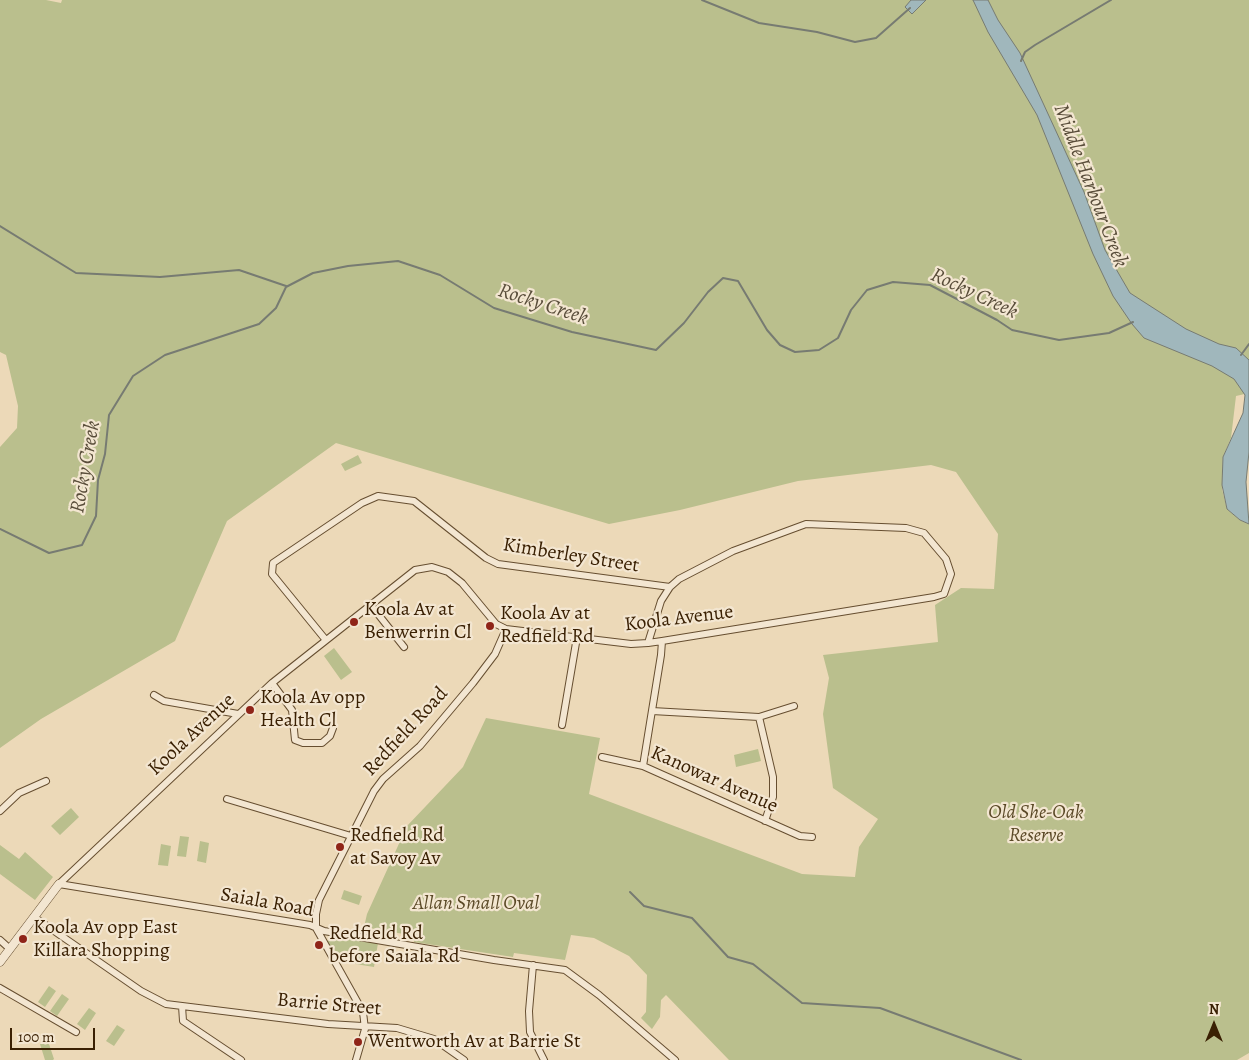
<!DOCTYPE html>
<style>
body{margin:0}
#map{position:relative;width:1249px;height:1060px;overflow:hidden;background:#ecd9b8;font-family:Alegreya,serif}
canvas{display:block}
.north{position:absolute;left:1189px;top:1000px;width:50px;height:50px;-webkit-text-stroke:4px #f3e6d1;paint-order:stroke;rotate:0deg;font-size:14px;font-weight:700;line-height:20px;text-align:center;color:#3a2003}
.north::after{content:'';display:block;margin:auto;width:18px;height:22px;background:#3a2003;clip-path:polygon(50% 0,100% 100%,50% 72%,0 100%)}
.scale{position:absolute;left:10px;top:1028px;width:85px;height:22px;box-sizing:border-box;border:2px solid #3a2003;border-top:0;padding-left:6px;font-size:15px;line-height:18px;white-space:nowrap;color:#3a2003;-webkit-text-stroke:4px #f3e6d1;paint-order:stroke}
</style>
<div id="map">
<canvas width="1249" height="1060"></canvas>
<div class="north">N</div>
<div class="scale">100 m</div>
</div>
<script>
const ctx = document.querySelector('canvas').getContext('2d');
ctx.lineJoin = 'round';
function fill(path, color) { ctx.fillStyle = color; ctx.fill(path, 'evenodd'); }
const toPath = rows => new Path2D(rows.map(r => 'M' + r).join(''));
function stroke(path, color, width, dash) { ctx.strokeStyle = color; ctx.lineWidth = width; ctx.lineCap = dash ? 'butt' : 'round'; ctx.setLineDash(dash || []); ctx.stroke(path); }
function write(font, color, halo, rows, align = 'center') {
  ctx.font = font + ' Alegreya,serif'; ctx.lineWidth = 4.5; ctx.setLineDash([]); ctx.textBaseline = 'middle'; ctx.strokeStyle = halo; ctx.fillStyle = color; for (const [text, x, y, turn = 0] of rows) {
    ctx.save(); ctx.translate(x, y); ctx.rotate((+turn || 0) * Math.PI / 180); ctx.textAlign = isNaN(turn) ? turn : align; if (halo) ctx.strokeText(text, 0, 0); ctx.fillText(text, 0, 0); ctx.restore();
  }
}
fill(toPath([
 [0,0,46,0,61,3,62,0,1249,0,1249,393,1236,396,1231,438,1223,457,1222,489,1227,509,1240,520,1249,524,1249,1053,1237,1060,729,1060,666,995,661,1000,660,1017,652,1029,641,1018,646,1012,647,975,629,956,594,938,571,935,565,960,514,953,513,957,414,942,415,936,364,927,367,914,407,826,463,767,486,718,600,738,589,794,802,874,855,877,859,847,878,819,833,788,823,714,829,678,823,655,938,642,935,605,961,588,994,589,998,534,956,472,931,465,798,481,680,510,609,524,336,443,227,521,175,641,41,719,0,748,0,447,17,428,18,406,6,355,0,352],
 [358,455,362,463,345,471,341,464],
 [334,648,352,672,341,680,324,656],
 [758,749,761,761,736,767,734,755],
 [71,808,79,817,60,835,51,826],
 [180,836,189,837,186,857,177,856],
 [200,841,209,843,206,863,197,861],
 [161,844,171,846,168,866,158,865],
 [0,845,19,859,25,852,53,877,35,900,0,874],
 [344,890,362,896,359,905,341,899],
 [334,935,378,943,374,967,337,961,327,943,330,937],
 [49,986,56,991,45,1007,38,1002],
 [62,994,69,999,57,1016,50,1011],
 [89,1008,96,1013,85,1030,77,1024],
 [117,1025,125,1030,114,1046,106,1041],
 [48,1041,54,1059,53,1060,45,1060,40,1044]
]), '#babf8d');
const water = toPath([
 [911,0,926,0,912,14,905,7,911,0],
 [973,0,988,0,998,20,1020,53,1084,192,1105,250,1130,293,1186,329,1219,344,1236,348,1249,360,1249,452,1246,482,1249,524,1240,520,1227,509,1222,485,1223,457,1243,413,1245,395,1234,379,1212,366,1144,338,1132,324,1113,296,1093,254,1037,115,988,32,973,0]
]);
fill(water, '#a0b7bc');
stroke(water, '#777b72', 1);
stroke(toPath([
 [702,0,759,23,817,32,855,42,876,38,910,8],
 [1021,61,1025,52,1035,45,1111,0],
 [0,226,76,273,160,277,239,270,286,286],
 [1241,355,1249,344],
 [0,529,49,553,82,545,96,516,98,480,105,454,109,415,133,376,165,355,259,324,276,308,286,287,313,273,348,266,398,261,440,275,494,308,572,332,656,350,684,323,708,292,723,278,738,281,767,330,780,345,795,352,819,350,838,338,851,310,867,290,893,282,930,285,997,320,1012,330,1059,340,1109,333,1133,322],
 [630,892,644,906,692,918,728,957,753,964,802,1003,880,1008,1021,1060]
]), '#777b72', 2);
const minor = toPath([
 [370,604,404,647],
 [325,639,272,574,273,563,362,503,378,496,414,501,486,558,498,564,670,587],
 [648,643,661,601,670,587,679,579,733,551,806,524,906,528,924,533,946,559,951,574,944,594,934,597,662,641,648,643,631,644,506,629,496,624,462,583,448,572,432,567,415,570,272,683,59,884,310,925,324,931,494,960,565,970,599,995,675,1060],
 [272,683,292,710,295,740,303,743,322,743,330,736,333,728],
 [154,695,164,701,238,714],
 [652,711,759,717,794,706],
 [759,717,773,777,773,797,765,821],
 [562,725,577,637],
 [602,757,643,766,800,836,812,837],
 [643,766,661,655,662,641],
 [227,799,351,836],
 [0,811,19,793,46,781],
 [34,917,141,991,166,1004,328,1024,397,1028,434,1039,464,1060],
 [0,940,10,949],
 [533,965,529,1011,530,1032,544,1060],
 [0,988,76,1032],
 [182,1006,183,1021,241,1060],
 [356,1060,365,1029,363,1012,316,928,316,914,319,900,374,791,383,779,420,746,473,683,495,654,506,629]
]);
const tertiary = toPath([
 [0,962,59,884]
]);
stroke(minor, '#664e30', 8);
stroke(tertiary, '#664e30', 9);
stroke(minor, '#f3e6d1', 6);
stroke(tertiary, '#f3e6d1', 8);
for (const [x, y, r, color] of [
 [354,622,5,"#8f2418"],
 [490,626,5,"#8f2418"],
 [250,710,5,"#8f2418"],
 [340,847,5,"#8f2418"],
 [23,939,5,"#8f2418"],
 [319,945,5,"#8f2418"],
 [358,1042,5,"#8f2418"]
]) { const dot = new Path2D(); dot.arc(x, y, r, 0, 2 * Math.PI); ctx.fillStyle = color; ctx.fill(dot); stroke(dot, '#f3e6d1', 2); }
write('20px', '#3a2003', '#f3e6d1', [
 ["Kimberley Street",571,556,9],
 ["Koola Avenue",679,619,-7],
 ["Redfield Road",406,732,-47],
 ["Koola Avenue",192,735,-43],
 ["Kanowar Avenue",714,780,24],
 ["Saiala Road",267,903,10],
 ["Barrie Street",329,1005,5]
]);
write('20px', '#3a2003', '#f3e6d1', [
 ["Koola Av at",364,610],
 ["Benwerrin Cl",364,633],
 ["Koola Av at",500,614],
 ["Redfield Rd",500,637],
 ["Koola Av opp",260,698],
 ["Health Cl",260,721],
 ["Redfield Rd",350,836],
 ["at Savoy Av",350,859],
 ["Koola Av opp East",33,928],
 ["Killara Shopping",33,951],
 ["Redfield Rd",329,934],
 ["before Saiala Rd",329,957],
 ["Wentworth Av at Barrie St",368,1042]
], 'left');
write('italic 20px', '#5a4826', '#f3e6d1', [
 ["Old She-Oak",1036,813],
 ["Reserve",1036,836],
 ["Allan Small Oval",476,904]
]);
write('italic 21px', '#594d3a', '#f3e6d1', [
 ["Middle Harbour Creek",1090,186,69],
 ["Rocky Creek",974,294,25],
 ["Rocky Creek",543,305,18],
 ["Rocky Creek",86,467,-80]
]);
</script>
